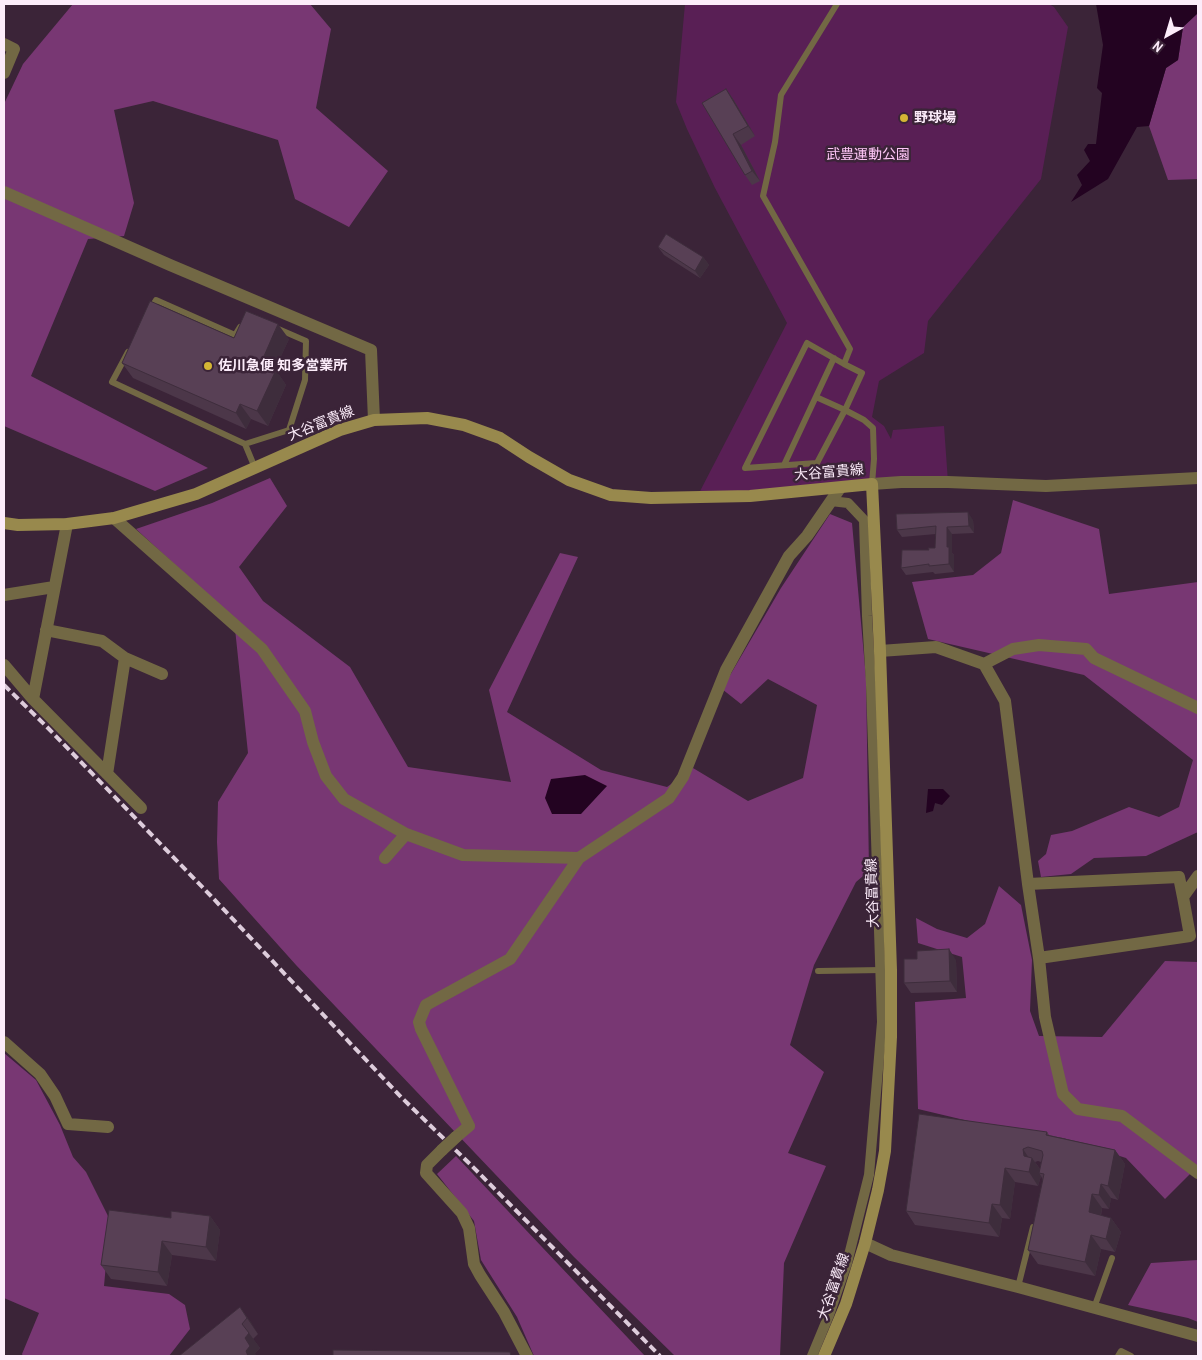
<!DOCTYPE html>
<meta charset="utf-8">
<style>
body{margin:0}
#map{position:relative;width:1202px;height:1360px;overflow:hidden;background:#3b2438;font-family:"Archivo Narrow",sans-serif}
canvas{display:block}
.frame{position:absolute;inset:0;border:5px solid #fcecfa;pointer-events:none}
.north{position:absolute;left:1142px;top:10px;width:50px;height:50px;-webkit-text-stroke:4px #3b2438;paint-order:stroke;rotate:219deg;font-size:14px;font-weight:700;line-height:20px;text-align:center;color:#fcecfa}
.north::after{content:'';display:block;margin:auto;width:18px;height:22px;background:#fcecfa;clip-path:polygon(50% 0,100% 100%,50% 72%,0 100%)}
</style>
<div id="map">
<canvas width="1202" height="1360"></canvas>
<div class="frame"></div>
<div class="north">N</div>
</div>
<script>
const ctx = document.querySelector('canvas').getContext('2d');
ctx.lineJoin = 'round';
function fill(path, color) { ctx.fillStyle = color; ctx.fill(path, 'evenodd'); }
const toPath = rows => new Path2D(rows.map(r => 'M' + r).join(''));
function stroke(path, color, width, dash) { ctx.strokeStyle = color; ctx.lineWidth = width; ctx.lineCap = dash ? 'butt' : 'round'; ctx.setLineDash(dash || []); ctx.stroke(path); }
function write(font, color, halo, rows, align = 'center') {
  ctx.font = font + ' "Archivo Narrow","Noto Sans JP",sans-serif'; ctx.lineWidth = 5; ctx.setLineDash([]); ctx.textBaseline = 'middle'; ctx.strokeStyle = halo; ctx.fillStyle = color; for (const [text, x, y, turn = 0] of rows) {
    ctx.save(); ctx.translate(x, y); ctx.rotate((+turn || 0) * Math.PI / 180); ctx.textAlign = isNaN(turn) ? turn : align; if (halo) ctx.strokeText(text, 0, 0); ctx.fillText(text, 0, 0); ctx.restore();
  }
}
fill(toPath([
 [685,4,1049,4,1054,7,1068,27,1041,179,928,321,924,353,879,381,872,417,884,426,891,439,893,430,944,426,948,482,697,497,787,323,715,188,687,129,676,102]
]), '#591f55');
fill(toPath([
 [73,4,310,4,331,29,316,108,388,171,349,227,295,199,278,140,153,101,114,110,134,203,124,236,88,239,31,376,208,468,155,491,4,426,4,104,23,64],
 [1198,13,1198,179,1168,180,1149,126,1166,68,1178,60,1183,27],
 [270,478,287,506,239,567,263,601,350,667,408,767,511,782,489,690,560,553,578,557,507,712,601,770,667,787,693,768,748,801,803,778,817,705,768,679,741,704,722,689,781,588,830,514,852,523,866,678,869,871,856,882,814,965,790,1045,824,1072,788,1153,826,1166,784,1263,780,1356,675,1356,574,1257,296,965,219,879,217,842,218,802,248,753,234,619,136,529,212,503],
 [1013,500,1099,529,1109,594,1198,582,1198,832,1146,856,1094,858,1071,874,1041,877,1038,861,1046,854,1051,835,1072,831,1129,807,1159,817,1179,807,1193,760,1084,675,928,639,912,582,973,575,1001,553],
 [999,886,1021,905,1032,960,1030,1011,1039,1036,1102,1037,1165,961,1198,962,1198,1166,1165,1199,1126,1158,1063,1138,1019,1133,918,1109,915,1002,966,998,962,957,918,943,916,918,937,929,967,938,985,924],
 [4,1053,36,1080,60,1125,73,1157,86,1172,110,1220,104,1286,169,1294,185,1305,190,1329,169,1356,23,1356,22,1354,39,1313,4,1298],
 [456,1156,645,1356,534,1356,517,1317,481,1260,474,1221,437,1174],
 [1198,1260,1198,1322,1188,1318,1128,1305,1151,1263]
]), '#783773');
fill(toPath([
 [1096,4,1198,4,1198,13,1183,27,1178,60,1166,68,1149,126,1137,127,1108,179,1071,202,1082,185,1077,175,1090,161,1084,150,1088,144,1096,144,1102,93,1097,88,1103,45],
 [585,775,607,786,581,814,552,814,545,798,551,779],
 [928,789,943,789,950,796,942,805,935,803,933,811,926,813]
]), '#230321');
stroke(toPath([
 [837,4,781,95,775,142,763,196,850,349,844,364,862,373,845,410,864,420,873,428,874,459,872,484],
 [151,308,156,300,235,335,240,327],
 [128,352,112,382,245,444,255,468],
 [816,397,845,410,817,463,745,468,807,343,844,364],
 [245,444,289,430,305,380,306,341,276,328],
 [784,465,834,358],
 [818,971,882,970],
 [1018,1287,1033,1227],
 [1094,1308,1112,1258],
 [1118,1356,1121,1351,1131,1356]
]), '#726844', 6);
stroke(toPath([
 [812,1356,829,1315,847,1263,869,1175,882,1022,871,685,867,616,864,520,848,503,831,501]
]), '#726844', 10);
stroke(toPath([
 [4,44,14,49,4,73],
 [4,192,170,265,371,350,374,420],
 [114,518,262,649,305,711,313,742,326,776,344,799,406,834,463,855,579,858],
 [4,595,54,587],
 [46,630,102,641,125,658,162,674],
 [880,651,936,647,984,664,1005,701,1028,884,1039,958,1045,1017,1063,1094,1078,1109,1122,1116,1198,1173],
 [984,664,1013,649,1039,645,1086,649,1094,658,1198,708],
 [4,665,33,699,141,808],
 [33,699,67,524],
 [107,774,125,658],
 [385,858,406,834],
 [1028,884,1179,877,1183,897,1198,876],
 [1039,958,1190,936,1183,897],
 [4,1042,40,1074,55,1096,68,1124,108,1127],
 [456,1137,469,1126,421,1029,419,1022,426,1005,510,959,579,858,669,798,683,777,726,670,789,556,807,536,840,488],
 [442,1150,427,1165,426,1173,462,1213,469,1228,474,1264,480,1275,504,1312,527,1356],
 [865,1243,891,1255,1018,1287,1198,1336]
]), '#726844', 12);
stroke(toPath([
 [872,484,901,482,948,482,1046,486,1198,478]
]), '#726844', 12);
stroke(toPath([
 [4,523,18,525,67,524,114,518,196,494,340,430,374,420,427,418,464,425,500,438,529,457,569,480,611,495,651,498,750,496,872,484,880,651,891,970,891,1037,885,1151,878,1190,865,1243,846,1304,824,1356]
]), '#98894d', 12);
stroke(toPath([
 [4,685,47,727,211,896,402,1098,472,1166,660,1356]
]), '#ddccdb', 4, [8, 4]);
stroke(toPath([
 [442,1150,456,1137]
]), '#726844', 12);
fill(toPath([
 [726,89,733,99,755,136,741,145,760,181,752,185,745,175,702,103],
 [658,247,703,257,709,265,700,278,664,255],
 [234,338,289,339,275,369,286,385,268,426,251,419,246,429,133,378,122,363],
 [973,520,974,533,952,534,952,553,954,555,954,572,935,574,933,572,906,575,901,568,929,550,935,548,936,534,902,537,897,530],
 [956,960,957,992,911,993,904,983],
 [1047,1132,1049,1135,1115,1150,1125,1164,1118,1200,1111,1198,1109,1209,1102,1208,1101,1216,1111,1218,1121,1232,1115,1252,1101,1249,1095,1276,1038,1264,1028,1250,1043,1180,1041,1176,1038,1186,1015,1182,1010,1219,1002,1218,999,1237,915,1225,906,1211],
 [1038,1161,1041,1162,1040,1169,1035,1162],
 [210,1216,220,1230,216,1261,172,1255,167,1286,111,1279,101,1265],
 [240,1307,258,1334,253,1339,260,1348,255,1353,179,1356]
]), '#4c3749');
fill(toPath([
 [726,89,733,99,755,136,748,126],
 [733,134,741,145,760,181,752,171],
 [703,257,709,265,700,278,695,271],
 [278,324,289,339,271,378,261,363],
 [276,370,286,385,268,426,257,411],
 [240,404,251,419,246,429,236,413],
 [968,512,973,520,974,533,969,526],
 [947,527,952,534,952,553,954,555,954,572,949,564,947,547],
 [949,949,956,960,957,992,950,981],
 [1023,1149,1031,1161,1032,1158,1042,1172,1039,1173,1041,1176,1038,1186,1029,1172,1024,1156],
 [1115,1150,1125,1164,1118,1200,1108,1186],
 [1005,1168,1015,1182,1010,1219,1000,1205],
 [1101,1184,1111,1198,1109,1209,1099,1195],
 [1092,1194,1102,1208,1098,1226,1089,1212],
 [992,1204,1002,1218,999,1237,989,1223],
 [210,1216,220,1230,216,1261,206,1247],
 [1111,1218,1121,1232,1115,1252,1106,1239],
 [1091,1235,1101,1249,1095,1276,1085,1262],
 [162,1241,172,1255,167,1286,158,1272],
 [240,1307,251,1322,258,1334,247,1318],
 [249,1333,260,1348,255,1353,257,1356,248,1356,246,1351,245,1338]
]), '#3e2d3c');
const building = toPath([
 [726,89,748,126,733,134,752,171,745,175,702,103,726,89],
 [666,234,703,257,695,271,658,247,666,234],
 [150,301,234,338,246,311,278,324,261,363,276,370,257,411,240,404,236,413,122,363,150,301],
 [968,512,969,526,947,527,947,547,949,547,949,564,929,566,929,564,901,568,902,550,929,550,928,548,935,548,936,526,897,530,896,514,968,512],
 [949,949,950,981,904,983,904,959,917,959,917,951,949,949],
 [919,1114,1047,1132,1046,1135,1115,1150,1108,1186,1101,1184,1099,1195,1092,1194,1089,1212,1111,1218,1106,1239,1091,1235,1085,1262,1028,1250,1044,1174,1039,1173,1043,1155,1042,1151,1028,1147,1023,1149,1024,1156,1032,1158,1029,1172,1005,1168,1000,1205,992,1204,989,1223,906,1211,919,1114],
 [109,1210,171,1218,171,1211,210,1216,206,1247,162,1241,158,1272,101,1265,109,1210],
 [240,1307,247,1318,242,1324,249,1333,245,1338,250,1346,246,1351,248,1356,179,1356,240,1307],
 [333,1350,510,1352,511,1356,333,1356,333,1350]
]);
fill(building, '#584055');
stroke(building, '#3e2d3c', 1);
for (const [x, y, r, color] of [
 [904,118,5,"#d4b635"],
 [208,366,5,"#d4b635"]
]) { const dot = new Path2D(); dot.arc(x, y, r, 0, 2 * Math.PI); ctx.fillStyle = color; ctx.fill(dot); stroke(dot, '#3b2438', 2); }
write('bold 14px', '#fcecfa', '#3b2438', [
 ["野球場",914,118],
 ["佐川急便 知多営業所",218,366]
], 'left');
write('14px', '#fec6f7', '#3b2438', [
 ["武豊運動公園",868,155]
]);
write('14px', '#fcecfa', '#3b2438', [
 ["大谷富貴線",321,424,-22],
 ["大谷富貴線",829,473,-5],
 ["大谷富貴線",873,893,-92],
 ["大谷富貴線",834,1287,-71]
]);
</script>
